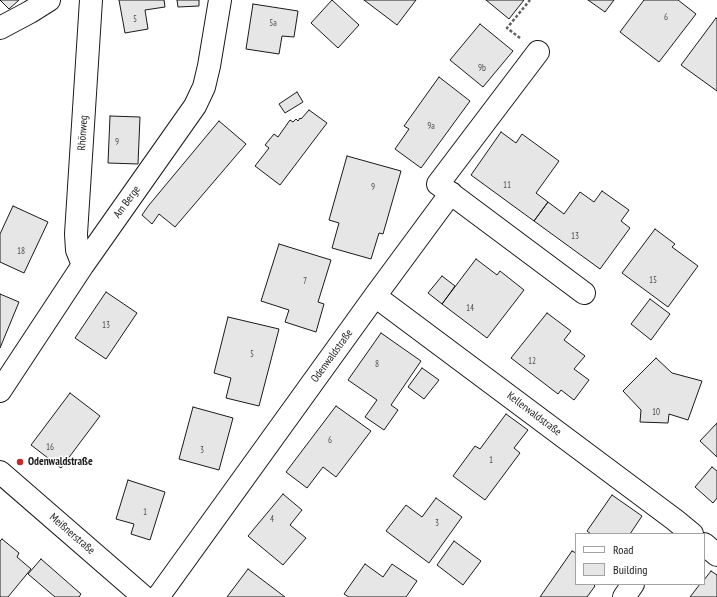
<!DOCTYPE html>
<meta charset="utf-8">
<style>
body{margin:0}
#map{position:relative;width:717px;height:597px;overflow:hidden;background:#fff;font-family:"PT Sans Narrow",sans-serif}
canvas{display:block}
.legend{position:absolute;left:575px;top:533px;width:130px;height:52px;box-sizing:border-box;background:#fff;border:1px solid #a3a3a3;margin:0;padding:5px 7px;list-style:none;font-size:12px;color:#1a1a1a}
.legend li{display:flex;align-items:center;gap:8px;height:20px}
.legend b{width:20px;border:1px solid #a3a3a3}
</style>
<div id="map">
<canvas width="717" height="597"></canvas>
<ul class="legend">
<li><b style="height:5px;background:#fff"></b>Road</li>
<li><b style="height:11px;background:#e6e6e6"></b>Building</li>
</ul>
</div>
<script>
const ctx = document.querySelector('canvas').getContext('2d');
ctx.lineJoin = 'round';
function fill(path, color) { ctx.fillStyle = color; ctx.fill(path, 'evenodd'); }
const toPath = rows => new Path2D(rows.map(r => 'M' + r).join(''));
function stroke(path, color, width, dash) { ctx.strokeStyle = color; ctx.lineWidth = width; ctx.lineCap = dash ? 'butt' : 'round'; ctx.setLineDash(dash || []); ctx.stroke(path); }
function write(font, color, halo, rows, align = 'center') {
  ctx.font = font + ' "PT Sans Narrow",sans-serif'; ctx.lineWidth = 3; ctx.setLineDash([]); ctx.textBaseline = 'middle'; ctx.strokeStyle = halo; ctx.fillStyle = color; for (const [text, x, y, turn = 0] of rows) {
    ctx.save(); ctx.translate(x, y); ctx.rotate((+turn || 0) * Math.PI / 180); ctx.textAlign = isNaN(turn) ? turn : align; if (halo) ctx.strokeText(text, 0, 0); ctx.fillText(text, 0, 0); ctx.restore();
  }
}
const building = toPath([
 [0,0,19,0,9,9,0,0],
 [119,0,164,0,165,7,145,10,148,29,125,33,119,0],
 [177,0,199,0,199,6,178,7,177,0],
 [332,0,359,25,338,48,311,23,332,0],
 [364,0,416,0,397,25,364,0],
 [486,0,524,0,509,19,486,0],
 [588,0,614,0,605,12,588,0],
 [644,0,678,0,696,14,659,62,620,32,644,0],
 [253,4,298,11,294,37,282,36,279,54,246,49,253,4],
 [716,18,717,19,717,91,681,65,716,18],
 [480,24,513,51,483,87,450,60,480,24],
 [439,77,470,101,421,168,395,149,409,129,404,126,439,77],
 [297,92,303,102,285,113,279,104,297,92],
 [309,110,327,123,280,185,255,166,269,148,265,145,274,134,278,137,290,120,293,122,296,119,298,121,300,118,301,119,309,110],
 [110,116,140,117,138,164,108,163,110,116],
 [219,121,246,144,175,227,159,214,152,224,142,215,149,205,219,121],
 [501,132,516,143,522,134,559,161,536,193,548,202,534,221,471,175,501,132],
 [347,156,401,171,383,234,379,233,371,259,332,248,339,223,329,220,347,156],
 [602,191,629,210,621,221,630,228,600,269,534,221,548,202,564,214,580,192,594,202,602,191],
 [13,206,48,222,24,273,0,262,0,234,13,206],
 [655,229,675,244,672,247,698,266,668,307,622,273,655,229],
 [279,244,331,260,318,302,324,304,316,332,285,322,289,310,261,301,279,244],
 [476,259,497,275,500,271,524,290,487,338,442,304,476,259],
 [442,276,455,286,442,304,428,293,442,276],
 [106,292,137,313,106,359,75,338,106,292],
 [0,294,19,302,0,348,0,294],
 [650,299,670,314,651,340,631,324,650,299],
 [547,313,571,331,564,340,585,356,574,369,589,380,574,400,561,390,558,394,511,358,547,313],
 [228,317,279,329,259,406,226,398,231,378,214,373,228,317],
 [381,333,421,361,391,405,398,410,384,430,365,417,377,400,348,380,381,333],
 [656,358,672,373,702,381,688,420,669,414,668,423,640,422,641,410,623,391,656,358],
 [422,368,439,380,424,399,408,387,422,368],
 [70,393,100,416,61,468,31,445,70,393],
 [336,406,371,431,336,477,323,467,307,488,286,472,336,406],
 [193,407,233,418,219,470,179,459,193,407],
 [506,414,528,430,514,448,520,453,485,500,453,476,475,446,480,449,506,414],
 [717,423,717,457,700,441,717,423],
 [712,467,717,471,717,498,713,503,695,487,712,467],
 [128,480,165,492,150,540,131,534,134,524,116,519,128,480],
 [283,494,302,510,290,525,306,538,283,565,248,536,283,494],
 [612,495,642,516,630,534,591,534,587,531,612,495],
 [436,498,462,517,429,563,386,531,406,505,422,517,436,498],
 [2,539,19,553,17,557,31,569,8,597,0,597,0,541,2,539],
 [454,541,481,561,463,585,437,565,454,541],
 [572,551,576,553,576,584,593,584,595,586,587,597,540,597,572,551],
 [41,559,81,594,79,597,55,597,28,574,41,559],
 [365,564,383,577,392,564,417,581,406,597,349,597,344,594,365,564],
 [248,569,285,597,227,597,248,569],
 [711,571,717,575,717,597,690,597,700,584,704,584,704,580,711,571]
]);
fill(building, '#e6e6e6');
stroke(building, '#1a1a1a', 1);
const minor = toPath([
 [0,28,30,12,49,0],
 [538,52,438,184,584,293],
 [83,265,77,250,76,234,91,0],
 [375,296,675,520,692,534],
 [0,391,83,265,195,106,204,87,209,66,220,0],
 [0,472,144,597],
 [704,544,717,555],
 [158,597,375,296,451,193],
 [624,597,633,584]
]);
stroke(minor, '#1a1a1a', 24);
stroke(toPath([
 [520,38,507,28,530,0]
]), '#5f5f5f', 2.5, [3, 2]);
stroke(minor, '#fff', 22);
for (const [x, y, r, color] of [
 [20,462,4,"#c62828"]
]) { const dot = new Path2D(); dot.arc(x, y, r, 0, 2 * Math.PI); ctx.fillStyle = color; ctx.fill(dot); stroke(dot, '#fff', 1.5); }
write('9px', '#4d4d4d', null, [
 ["6",666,17],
 ["5",135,19],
 ["5a",273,23],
 ["9b",482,68],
 ["9a",431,126],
 ["9",117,142],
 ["11",507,185],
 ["9",373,187],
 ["13",575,236],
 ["18",21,251],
 ["15",653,280],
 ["7",305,281],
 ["14",470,308],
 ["13",106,325],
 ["5",252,354],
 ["12",532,361],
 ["8",377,364],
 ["10",656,412],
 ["6",330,440],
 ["16",50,447],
 ["3",202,450],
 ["1",491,460],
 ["1",145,512],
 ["4",272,519],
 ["3",437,523]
]);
write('11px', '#1a1a1a', '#fff', [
 ["Rhönweg",83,133,-86],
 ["Am Berge",127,202,-54],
 ["Odenwaldstraße",332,356,-54],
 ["Kellerwaldstraße",534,414,37],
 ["Meißnerstraße",72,534,41]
]);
write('bold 11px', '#1a1a1a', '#fff', [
 ["Odenwaldstraße",28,462]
], 'left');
</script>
